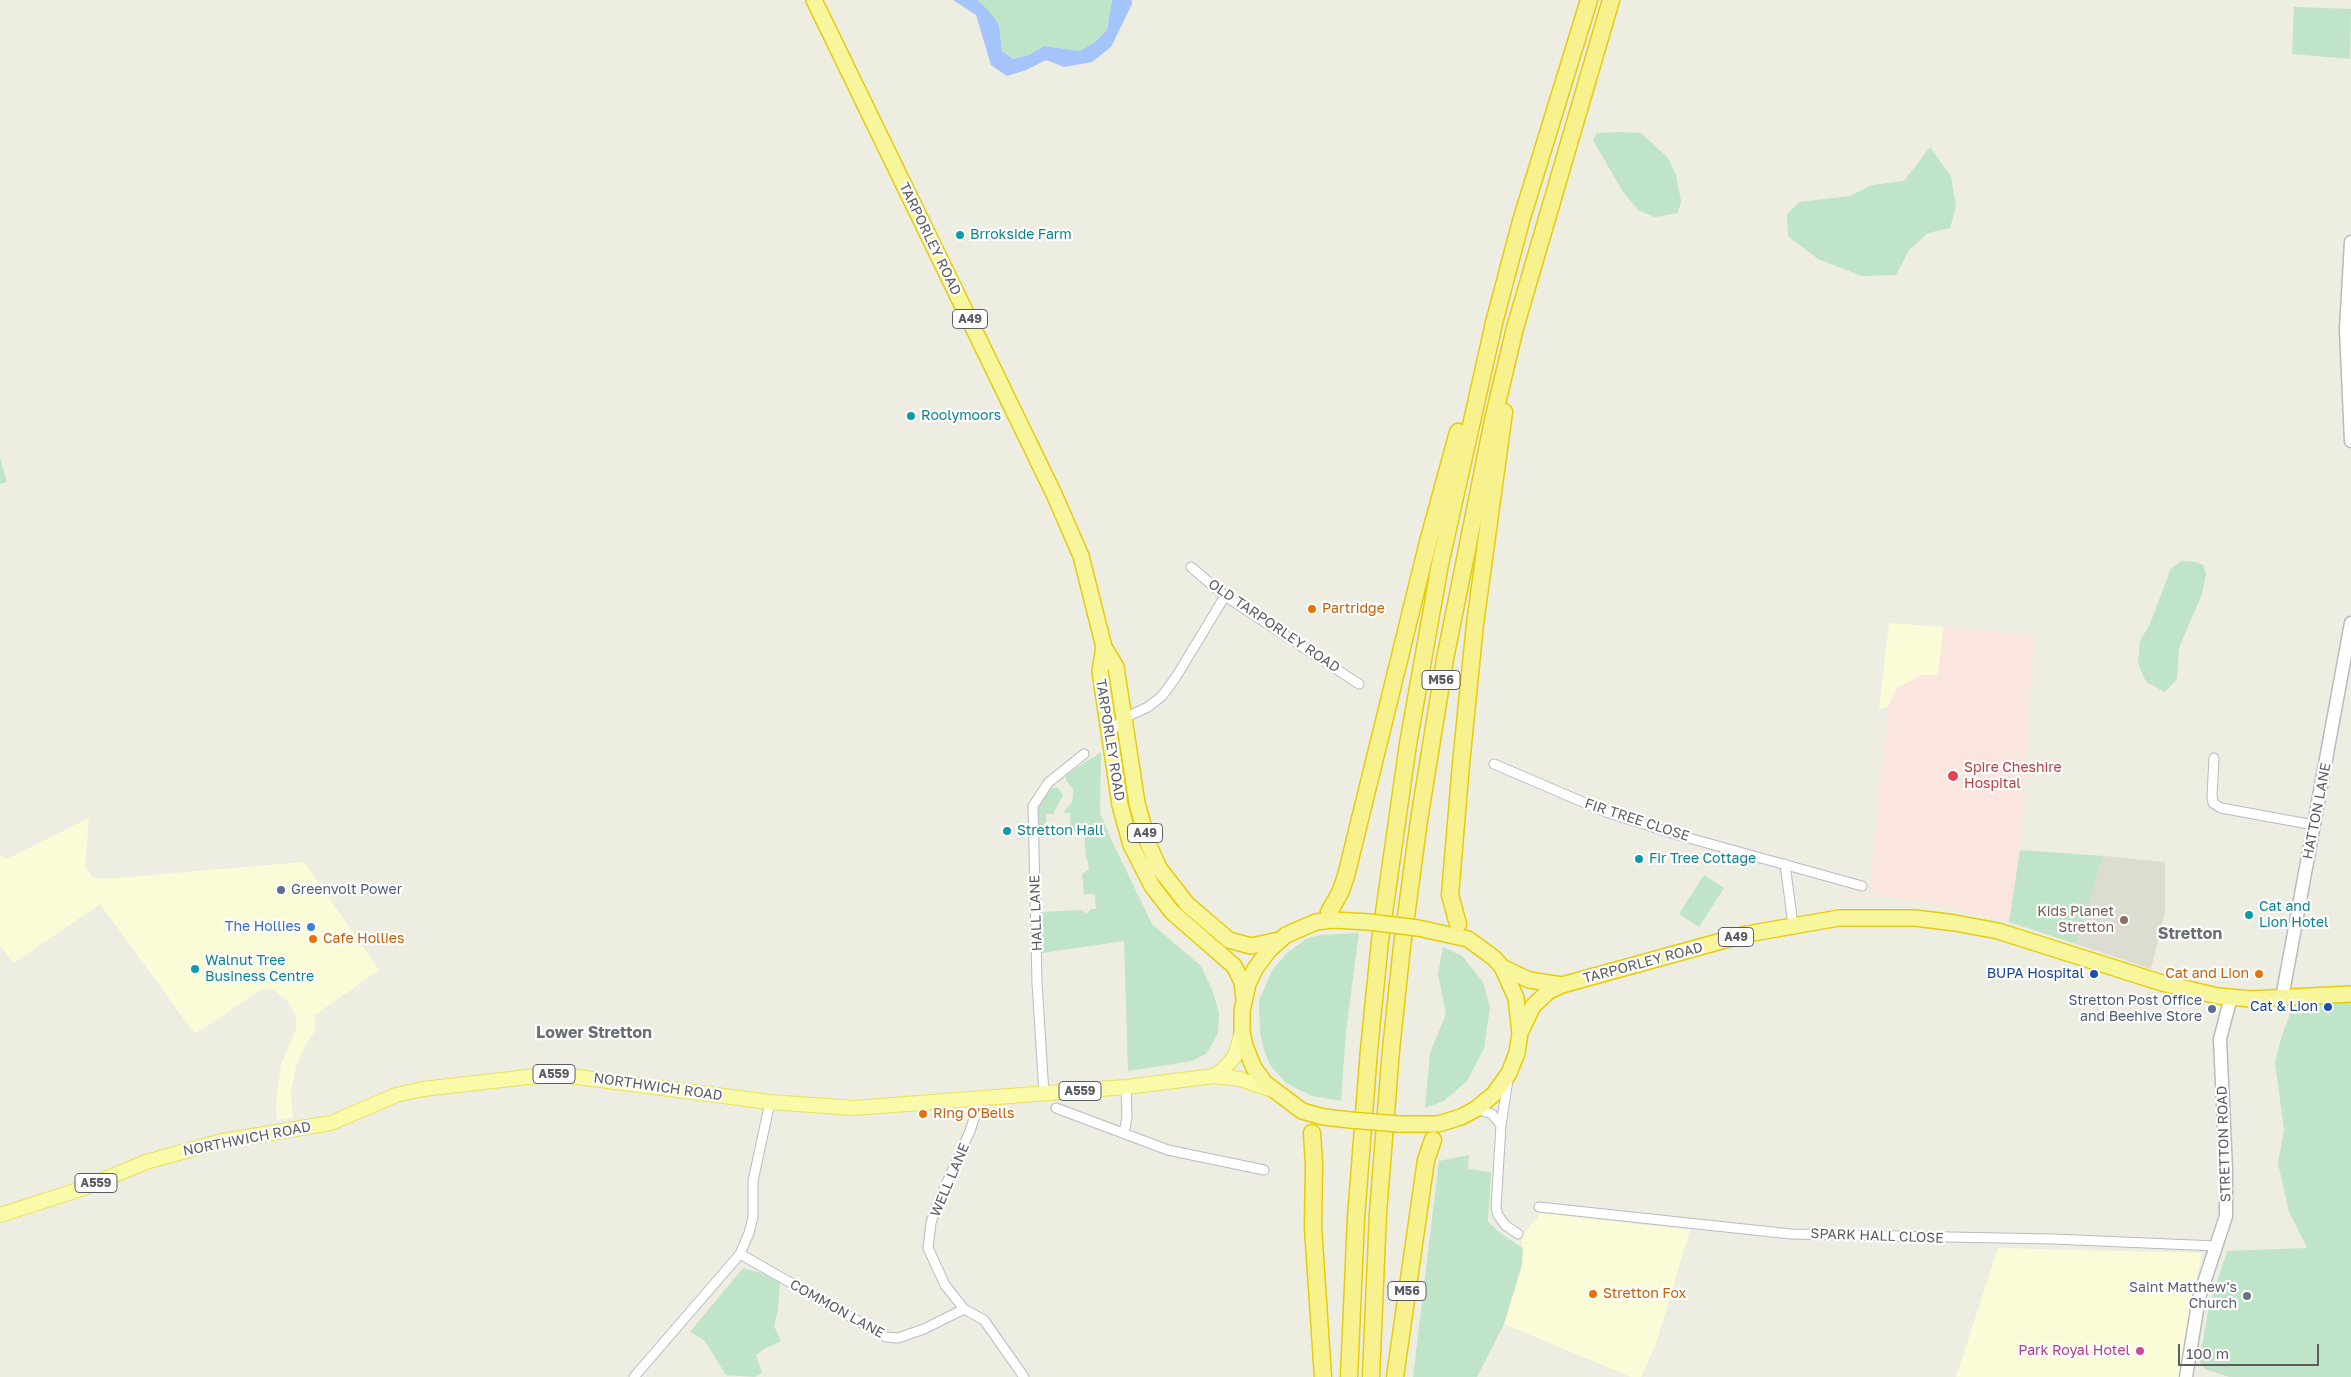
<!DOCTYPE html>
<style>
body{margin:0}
#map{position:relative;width:2351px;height:1377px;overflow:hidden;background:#edede2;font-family:"Golos Text",sans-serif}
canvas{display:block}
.scale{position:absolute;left:2178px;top:1344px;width:141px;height:22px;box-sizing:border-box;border:2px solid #5b5d63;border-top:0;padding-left:6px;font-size:15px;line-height:18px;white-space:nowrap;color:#5b5d63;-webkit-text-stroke:4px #fff;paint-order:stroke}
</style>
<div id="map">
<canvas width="2351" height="1377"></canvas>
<div class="scale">100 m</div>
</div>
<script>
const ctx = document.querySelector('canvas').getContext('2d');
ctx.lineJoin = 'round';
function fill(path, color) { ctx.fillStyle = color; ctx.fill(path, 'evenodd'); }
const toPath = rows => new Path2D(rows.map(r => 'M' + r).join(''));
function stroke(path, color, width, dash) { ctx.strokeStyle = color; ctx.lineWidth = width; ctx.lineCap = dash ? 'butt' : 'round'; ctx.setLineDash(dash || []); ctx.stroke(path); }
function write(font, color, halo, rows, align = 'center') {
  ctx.font = font + ' "Golos Text",sans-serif'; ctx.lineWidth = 4.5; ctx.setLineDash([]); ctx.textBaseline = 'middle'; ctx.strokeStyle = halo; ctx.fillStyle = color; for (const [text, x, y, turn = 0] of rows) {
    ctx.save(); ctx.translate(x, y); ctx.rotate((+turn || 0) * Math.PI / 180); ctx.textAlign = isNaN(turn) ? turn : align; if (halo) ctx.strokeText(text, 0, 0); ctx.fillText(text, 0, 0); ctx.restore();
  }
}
fill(toPath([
 [1889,623,1944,627,1938,675,1923,675,1897,688,1888,707,1879,709],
 [89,818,85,866,92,877,103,879,304,862,379,970,315,1015,315,1031,306,1044,296,1067,291,1091,293,1118,277,1120,276,1105,281,1064,296,1029,296,1016,288,1002,274,990,262,989,197,1033,192,1030,100,904,14,963,0,946,0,855,7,859],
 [1541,1213,1690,1230,1657,1341,1641,1377,1631,1377,1504,1324,1522,1265,1522,1236],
 [1998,1248,2202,1253,2185,1337,2181,1377,1956,1377]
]), '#fcfbd8');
fill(toPath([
 [2103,856,2165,862,2165,912,2151,969,2076,944]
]), '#dddcd1');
fill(toPath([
 [1944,627,2034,635,2020,850,2009,922,1913,900,1869,893,1888,707,1897,688,1923,675,1938,675]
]), '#fae6df');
fill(toPath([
 [977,0,1112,0,1107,30,1095,42,1080,51,1044,46,1029,55,1013,59,1002,51,999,25],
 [2294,7,2351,9,2350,59,2292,54],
 [1619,132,1641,133,1668,158,1676,175,1681,201,1678,213,1655,217,1638,210,1623,192,1593,140,1597,133],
 [1930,147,1951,176,1956,206,1950,228,1928,233,1909,250,1896,275,1862,276,1818,259,1788,236,1787,214,1799,202,1850,196,1872,185,1904,181],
 [0,458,7,482,0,484],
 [2182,561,2196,562,2203,565,2206,573,2202,594,2179,648,2177,679,2165,692,2146,682,2138,663,2140,641,2150,624,2171,568],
 [1101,752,1100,813,1111,839,1152,924,1201,966,1213,992,1219,1013,1218,1033,1206,1054,1192,1061,1128,1071,1124,941,1042,953,1042,912,1082,910,1086,914,1091,909,1096,909,1095,894,1084,894,1082,874,1089,869,1088,861,1086,859,1084,831,1071,832,1070,813,1063,813,1072,802,1073,796,1073,790,1066,780,1066,775],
 [1051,788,1058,788,1063,795,1053,814,1046,814,1047,833,1038,833,1036,818,1039,804],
 [2020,850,2103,856,2076,944,2009,922],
 [1704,875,1724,888,1699,927,1679,914],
 [1359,933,1346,1031,1341,1101,1312,1096,1286,1083,1270,1065,1264,1050,1260,1032,1259,1000,1273,969,1287,953,1306,939,1319,935],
 [1443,947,1462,956,1483,982,1490,1007,1484,1048,1467,1081,1444,1101,1425,1108,1430,1053,1446,1014,1438,974],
 [2351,994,2351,1377,2229,1377,2205,1369,2199,1361,2209,1307,2227,1251,2307,1248,2289,1212,2278,1163,2284,1130,2275,1062,2282,1035,2289,1017,2290,998],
 [1469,1155,1468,1169,1491,1172,1488,1221,1500,1233,1523,1248,1522,1265,1504,1324,1477,1377,1413,1377,1439,1161],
 [743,1268,780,1278,778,1310,774,1326,781,1341,764,1349,756,1355,762,1373,755,1377,726,1375,704,1340,690,1332]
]), '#c0e4c7');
fill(toPath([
 [953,0,977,0,990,12,999,25,1002,51,1013,59,1029,55,1044,46,1080,51,1095,42,1107,30,1112,0,1132,0,1132,4,1111,47,1092,62,1064,67,1046,60,1026,70,1007,76,991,65,976,15]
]), '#a4c4fb');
const minor = toPath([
 [1191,567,1225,596,1359,684],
 [1109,734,1124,718,1148,707,1162,696,1176,677,1225,596],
 [2214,758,2212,796,2213,803,2221,808,2314,825],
 [1494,764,1606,812,1678,835,1862,886],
 [1785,864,1793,925],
 [1508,1080,1501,1125,1496,1208,1498,1215,1505,1225,1518,1234],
 [1044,1094,1037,983,1033,806,1048,783,1084,754],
 [977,1099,977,1110,970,1131,936,1207,931,1223,928,1248,945,1285,964,1309,984,1320,1024,1377],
 [1056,1108,1168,1150,1264,1170],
 [1476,1109,1492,1114,1501,1125],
 [1124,1133,1127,1117,1126,1087],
 [1539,1207,1791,1234,2053,1239,2216,1246],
 [740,1254,886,1337,898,1338,924,1329,964,1309],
 [634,1377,740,1254,749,1233,753,1217,753,1181,770,1102]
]);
const secondary = toPath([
 [2351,242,2346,329,2351,441],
 [2282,998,2351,623],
 [2186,1377,2199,1298,2226,1216,2226,1170,2220,1039,2231,997]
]);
const primary = toPath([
 [1214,1076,1223,1070,1235,1056,1242,1032],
 [0,1215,84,1188,146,1162,222,1141,331,1123,396,1095,423,1089,554,1074,770,1102,854,1108,1126,1087,1214,1076,1240,1079,1272,1090]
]);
const trunk = toPath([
 [814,0,1054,494,1081,556,1104,647,1116,667,1137,803,1148,843,1159,868,1187,904,1229,940,1251,946,1279,940],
 [1104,647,1100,671,1120,805,1131,845,1152,886,1172,912,1234,966,1242,982,1244,999],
 [1502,967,1529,980,1562,985],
 [1520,1033,1533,1006,1549,991,1562,985,1747,934,1839,918,1915,918,1955,923,1998,931,2162,983,2218,996,2251,999,2351,994],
 [1350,1120,1324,1117,1302,1111,1265,1083,1254,1068,1245,1046,1242,1032,1242,1011,1248,984,1255,969,1269,950,1286,935,1316,922,1333,920,1369,922],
 [1398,1124,1438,1124,1461,1117,1476,1109,1494,1094,1509,1073,1517,1053,1520,1033,1516,998,1502,967,1494,958,1468,939,1418,928]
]);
const motorway = toPath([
 [1329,912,1340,893,1346,876,1428,542,1458,432],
 [1458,924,1450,895,1461,764,1475,624,1504,412],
 [1312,1133,1314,1165,1313,1227,1323,1377],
 [1349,1377,1356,1218,1369,1050,1380,941,1408,744,1440,564,1494,323,1521,221,1589,0],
 [1371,1377,1378,1213,1391,1050,1402,946,1419,820,1445,659,1493,420,1515,328,1611,0],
 [1395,1377,1426,1160,1433,1140]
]);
stroke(minor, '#babbc1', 11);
stroke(secondary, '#b8bac0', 15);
stroke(primary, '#ebdf5d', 16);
stroke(trunk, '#e6cc0a', 18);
stroke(motorway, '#e6cc0a', 19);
stroke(minor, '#fff', 9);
stroke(secondary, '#fff', 12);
stroke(primary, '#f9fba9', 14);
stroke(trunk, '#f8f69c', 15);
stroke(motorway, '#f8f28e', 16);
const trunkBridge = toPath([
 [1369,922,1418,928],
 [1350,1120,1398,1124]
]);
stroke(trunkBridge, '#e6cc0a', 18, []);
stroke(trunkBridge, '#f8f69c', 15);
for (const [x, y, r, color] of [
 [960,235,5,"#0f9aa8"],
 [911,416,5,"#0f9aa8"],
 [1312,609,5,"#e8710a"],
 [1953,776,6,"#e0444e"],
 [1007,831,5,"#0f9aa8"],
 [1639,859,5,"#0f9aa8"],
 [281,890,5,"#5c6f8a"],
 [2249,915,5,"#0f9aa8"],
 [2124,920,5,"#8d6e63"],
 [311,927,5,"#3f7fe0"],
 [313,939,5,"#e8710a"],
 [195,969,5,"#0f9aa8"],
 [2094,974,5,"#1a4fb4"],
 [2259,974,5,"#e8710a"],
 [2328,1007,5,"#1a4fb4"],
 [2212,1009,5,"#5c6f8a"],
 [923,1114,5,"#e8710a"],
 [1593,1294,5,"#e8710a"],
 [2247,1296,5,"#6b7280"],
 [2140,1351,5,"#d1479c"]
]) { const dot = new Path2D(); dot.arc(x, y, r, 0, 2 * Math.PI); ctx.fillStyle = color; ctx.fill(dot); stroke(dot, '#fff', 2); }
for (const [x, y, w] of [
 [970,319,35],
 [1441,680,38],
 [1145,833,35],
 [1736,937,35],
 [554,1074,42],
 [1080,1091,42],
 [96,1183,42],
 [1407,1291,38]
]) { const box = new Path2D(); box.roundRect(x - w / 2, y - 9.5, w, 19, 4); ctx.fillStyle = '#fff'; ctx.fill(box); stroke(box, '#5b5d63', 1); }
write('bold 12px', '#5b5d63', null, [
 ["A49",970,319],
 ["M56",1441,680],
 ["A49",1145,833],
 ["A49",1736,937],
 ["A559",554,1074],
 ["A559",1080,1091],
 ["A559",96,1183],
 ["M56",1407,1291]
]);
write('14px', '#0d838f', '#fff', [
 ["Brrokside Farm",970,235],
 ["Roolymoors",921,416],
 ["Stretton Hall",1017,831],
 ["Fir Tree Cottage",1649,859],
 ["Cat and",2259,907],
 ["Lion Hotel",2259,923],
 ["Walnut Tree",205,961],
 ["Business Centre",205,977]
], 'left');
write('14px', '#5b5d63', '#fff', [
 ["TARPORLEY ROAD",930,239,64],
 ["OLD TARPORLEY ROAD",1274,626,34],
 ["TARPORLEY ROAD",1110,740,81],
 ["HATTON LANE",2317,811,-79],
 ["FIR TREE CLOSE",1637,820,18],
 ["HALL LANE",1036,913,-92],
 ["TARPORLEY ROAD",1643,963,-15],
 ["NORTHWICH ROAD",658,1087,8],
 ["NORTHWICH ROAD",247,1139,-11],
 ["STRETTON ROAD",2224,1144,-92],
 ["WELL LANE",950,1180,-67],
 ["SPARK HALL CLOSE",1877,1236,2],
 ["COMMON LANE",837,1309,29]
]);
write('14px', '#c56008', '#fff', [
 ["Partridge",1322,609],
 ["Cafe Hollies",323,939],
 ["Cat and Lion",2249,974,"right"],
 ["Ring O'Bells",933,1114],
 ["Stretton Fox",1603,1294]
], 'left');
write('14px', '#be3a42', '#fff', [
 ["Spire Cheshire",1964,768],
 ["Hospital",1964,784]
], 'left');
write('14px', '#4e5e75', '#fff', [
 ["Greenvolt Power",291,890],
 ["Stretton Post Office",2202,1001,"right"],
 ["and Beehive Store",2202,1017,"right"]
], 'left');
write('14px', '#785e54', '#fff', [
 ["Kids Planet",2114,912],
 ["Stretton",2114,928]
], 'right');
write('14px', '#366cbe', '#fff', [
 ["The Hollies",301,927]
], 'right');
write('14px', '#164399', '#fff', [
 ["BUPA Hospital",2084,974],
 ["Cat & Lion",2318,1007]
], 'right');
write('14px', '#5b616d', '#fff', [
 ["Saint Matthew's",2237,1288],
 ["Church",2237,1304]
], 'right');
write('14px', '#b23c85', '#fff', [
 ["Park Royal Hotel",2130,1351]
], 'right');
write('bold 16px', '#6c6e75', '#fff', [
 ["Stretton",2190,934],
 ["Lower Stretton",594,1033]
]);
</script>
